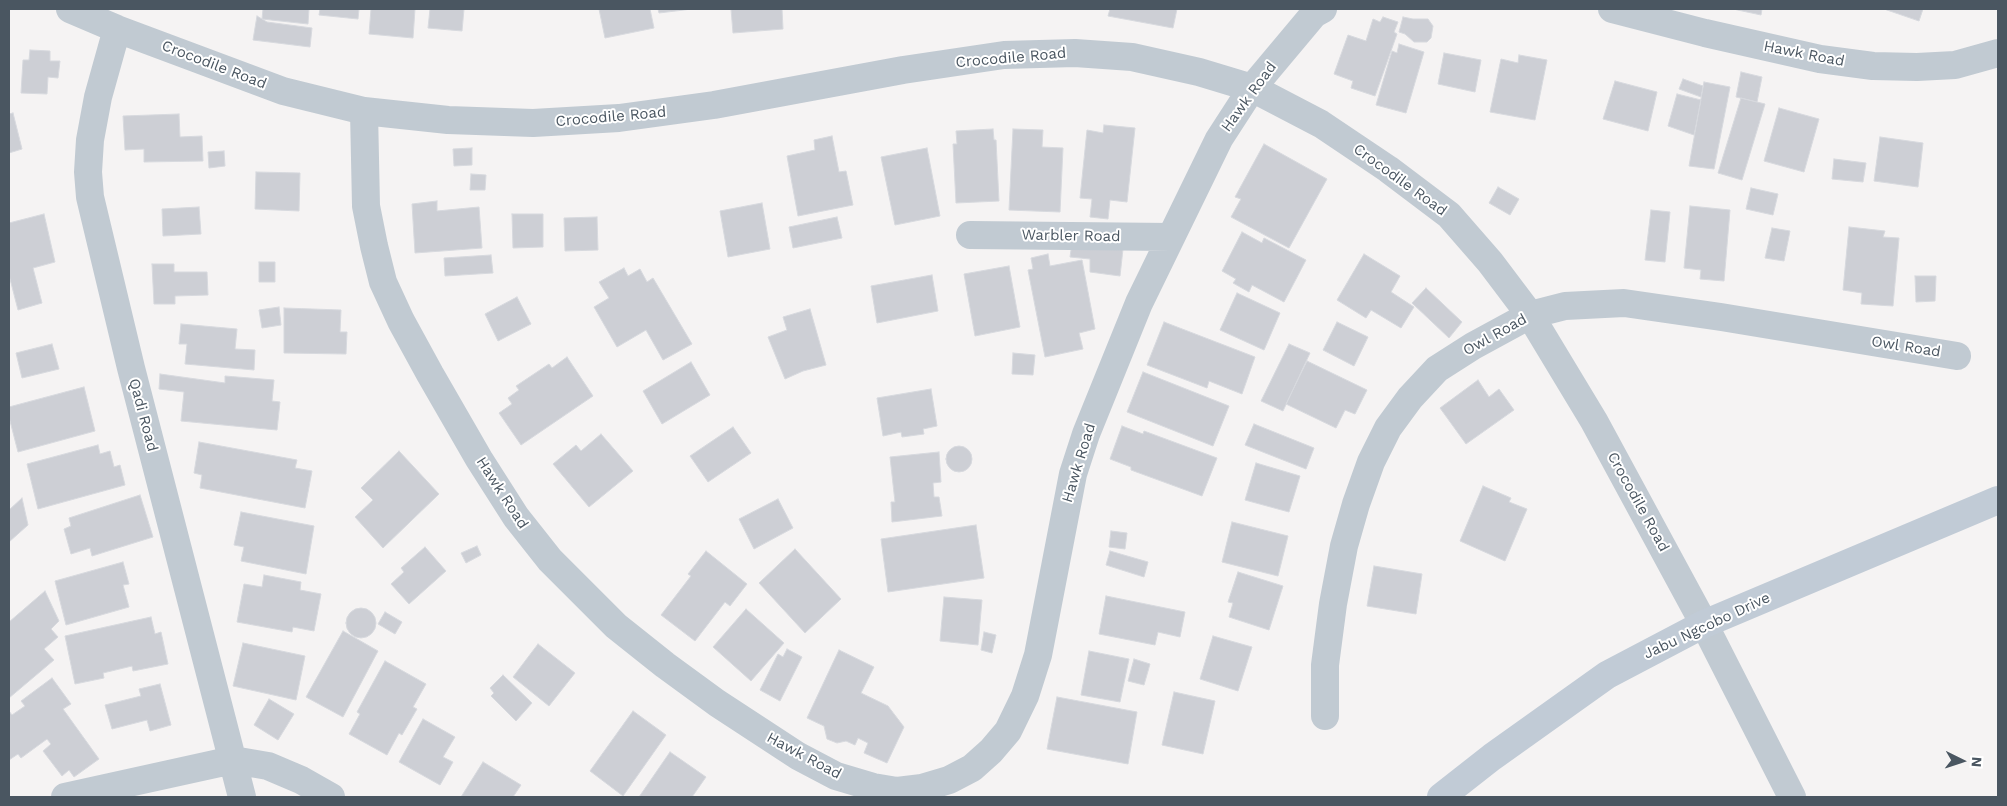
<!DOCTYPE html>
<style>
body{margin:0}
#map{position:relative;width:2007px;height:806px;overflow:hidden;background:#f5f3f3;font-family:"Work Sans",sans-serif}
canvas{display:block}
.frame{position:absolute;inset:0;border:10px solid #4a5661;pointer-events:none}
.north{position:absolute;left:1937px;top:736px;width:50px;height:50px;-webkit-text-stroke:4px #fff;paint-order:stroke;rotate:94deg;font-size:14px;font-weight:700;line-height:20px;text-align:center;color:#4a5661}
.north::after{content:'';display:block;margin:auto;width:18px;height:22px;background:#4a5661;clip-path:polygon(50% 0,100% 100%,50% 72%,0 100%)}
</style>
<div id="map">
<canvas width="2007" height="806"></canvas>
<div class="frame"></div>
<div class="north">N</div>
</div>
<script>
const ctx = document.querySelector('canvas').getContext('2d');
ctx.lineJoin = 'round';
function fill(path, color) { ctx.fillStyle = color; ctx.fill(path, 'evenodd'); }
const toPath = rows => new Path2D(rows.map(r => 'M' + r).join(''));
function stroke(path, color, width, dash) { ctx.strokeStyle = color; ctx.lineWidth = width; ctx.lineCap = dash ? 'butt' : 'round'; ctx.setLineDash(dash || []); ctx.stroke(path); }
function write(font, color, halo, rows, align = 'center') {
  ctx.font = font + ' "Work Sans",sans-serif'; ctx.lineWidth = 4; ctx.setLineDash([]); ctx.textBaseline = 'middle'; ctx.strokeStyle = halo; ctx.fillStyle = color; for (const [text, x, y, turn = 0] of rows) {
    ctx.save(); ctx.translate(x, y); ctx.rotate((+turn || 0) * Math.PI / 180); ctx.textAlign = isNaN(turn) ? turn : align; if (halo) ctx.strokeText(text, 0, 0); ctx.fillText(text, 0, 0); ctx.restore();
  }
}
const building = toPath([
 [263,9,309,9,308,24,262,19,263,9],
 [320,9,359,9,358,19,319,15,320,9],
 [371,9,415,9,413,38,369,34,371,9],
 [430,9,464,9,462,31,428,28,430,9],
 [599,9,650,9,654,28,605,38,599,9],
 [658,9,692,9,659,13,658,9],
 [731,9,782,9,783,29,733,33,731,9],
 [1110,9,1177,9,1173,28,1108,16,1110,9],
 [1733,9,1762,9,1761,15,1733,9],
 [1884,9,1923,9,1919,21,1884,9],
 [257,16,267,22,312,28,310,47,253,40,257,16],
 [1383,17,1398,22,1394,32,1397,34,1375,96,1351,88,1353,81,1334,74,1348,35,1366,41,1373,19,1380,22,1383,17],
 [1403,17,1413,19,1428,19,1433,26,1431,38,1427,42,1414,42,1405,34,1399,32,1403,17],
 [1399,44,1424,52,1406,113,1376,105,1392,51,1397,53,1399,44],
 [30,50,50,51,50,61,60,61,58,78,48,77,47,94,21,93,23,60,29,60,30,50],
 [1444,53,1481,60,1475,92,1438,84,1444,53],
 [1519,55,1547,60,1535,120,1490,112,1501,59,1518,63,1519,55],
 [1741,72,1762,77,1757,102,1736,97,1741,72],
 [1683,79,1703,86,1701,97,1679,89,1683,79],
 [1615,81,1657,92,1648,131,1603,119,1615,81],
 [1704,82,1730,87,1714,169,1689,166,1704,82],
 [1677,94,1701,100,1694,135,1668,126,1677,94],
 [1741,98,1765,104,1742,180,1718,173,1741,98],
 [1779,108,1819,119,1804,172,1764,161,1779,108],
 [13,113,22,149,9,153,9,114,13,113],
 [179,114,180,137,202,136,203,161,144,162,144,149,125,150,123,116,179,114],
 [1104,125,1135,128,1127,202,1110,200,1108,219,1090,217,1092,199,1080,198,1087,130,1103,133,1104,125],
 [993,129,994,140,996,140,999,201,956,203,953,144,957,144,956,131,993,129],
 [1013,129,1043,130,1042,147,1063,148,1060,212,1009,210,1013,129],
 [832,136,839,172,846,171,853,205,798,216,787,156,815,150,814,140,832,136],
 [1880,137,1923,143,1918,187,1874,181,1880,137],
 [1264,144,1327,179,1289,248,1231,217,1241,199,1235,197,1264,144],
 [472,148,472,165,454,166,453,149,472,148],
 [927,148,940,216,895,225,881,157,927,148],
 [224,151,225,166,209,168,208,152,224,151],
 [1834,159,1866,163,1863,182,1832,179,1834,159],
 [256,172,300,173,299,211,255,209,256,172],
 [471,174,486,175,485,190,470,190,471,174],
 [1498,187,1519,199,1510,215,1489,203,1498,187],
 [1751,188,1778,194,1773,215,1746,209,1751,188],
 [437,201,437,211,479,207,482,248,415,253,412,204,437,201],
 [762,203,770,249,728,257,720,211,762,203],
 [1690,206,1730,210,1724,281,1700,279,1701,270,1684,268,1690,206],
 [199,207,201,234,163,236,162,209,199,207],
 [1651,210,1670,212,1665,262,1645,260,1651,210],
 [44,214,55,262,33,268,42,303,18,310,9,275,9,223,44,214],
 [512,214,543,214,543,247,513,248,512,214],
 [597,217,598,250,565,251,564,218,597,217],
 [837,217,842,238,793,248,789,227,837,217],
 [1849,227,1885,231,1883,237,1899,238,1893,306,1861,304,1862,293,1843,290,1849,227],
 [1772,228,1790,231,1784,261,1765,258,1772,228],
 [1242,232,1262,243,1264,238,1306,260,1284,302,1252,285,1249,292,1233,283,1236,279,1222,271,1242,232],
 [1072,243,1123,249,1120,276,1090,272,1090,259,1070,257,1072,243],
 [1048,254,1050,266,1082,260,1095,329,1079,333,1083,349,1045,357,1028,270,1033,269,1031,258,1048,254],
 [1364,254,1400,276,1391,292,1414,307,1401,328,1371,310,1366,318,1337,300,1364,254],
 [491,255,493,273,445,276,444,258,491,255],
 [259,262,275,262,275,282,259,282,259,262],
 [152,264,174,264,174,272,207,272,208,295,175,296,175,304,154,304,152,264],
 [1009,266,1020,327,975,336,964,274,1009,266],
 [624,268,628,276,640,269,647,282,653,278,692,344,663,360,646,330,617,347,594,307,609,298,599,282,624,268],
 [932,275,938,311,877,323,871,286,932,275],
 [1915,276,1936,276,1935,301,1916,302,1915,276],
 [1426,288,1462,322,1449,338,1412,303,1426,288],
 [1237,293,1280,313,1264,350,1220,330,1237,293],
 [517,297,531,324,498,341,485,314,517,297],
 [279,307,281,325,262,328,259,310,279,307],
 [284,308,341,310,340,332,347,332,346,354,284,353,284,308],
 [810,309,826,365,803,371,785,379,768,337,787,330,783,317,810,309],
 [1164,322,1255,357,1242,394,1209,381,1207,388,1147,365,1164,322],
 [1337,322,1368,337,1354,366,1323,350,1337,322],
 [181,324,237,329,235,349,255,350,254,370,185,364,187,344,179,344,181,324],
 [52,344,59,369,22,378,16,353,52,344],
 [1289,344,1310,353,1283,411,1261,401,1289,344],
 [1013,353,1035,355,1033,375,1012,374,1013,353],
 [567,357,593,396,521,445,499,413,512,404,508,398,519,390,516,386,549,364,552,368,567,357],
 [1307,361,1367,390,1355,414,1345,410,1336,428,1286,404,1307,361],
 [691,362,710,395,662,424,643,391,691,362],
 [1143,372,1229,406,1213,446,1127,412,1143,372],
 [160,374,225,383,225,376,274,380,272,401,280,402,277,430,181,421,184,392,159,389,160,374],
 [1478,380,1489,397,1499,389,1514,410,1466,444,1440,408,1478,380],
 [84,387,95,431,18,452,9,417,9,407,84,387],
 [931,389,937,426,923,429,924,434,902,437,901,432,883,436,877,398,931,389],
 [1254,424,1314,448,1306,469,1245,445,1254,424],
 [1122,426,1143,434,1144,431,1217,458,1202,496,1131,470,1131,467,1110,459,1122,426],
 [733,427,751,453,708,482,690,456,733,427],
 [601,434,633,471,589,507,553,464,576,445,581,451,601,434],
 [199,442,297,460,295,468,312,471,305,508,200,488,202,475,194,473,199,442],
 [98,445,100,454,110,451,114,467,120,465,125,485,38,509,27,464,98,445],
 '946 459a13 13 0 1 1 26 0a13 13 0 1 1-26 0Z',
 [399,451,439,494,383,548,355,517,373,500,361,488,399,451],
 [939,452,941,482,933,483,934,497,939,497,942,516,892,522,891,502,895,502,890,457,939,452],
 [1256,463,1300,476,1289,512,1245,500,1256,463],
 [1483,486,1511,498,1509,502,1527,509,1505,561,1460,541,1483,486],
 [140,495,153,537,92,556,90,548,71,554,64,529,71,526,69,518,140,495],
 [22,498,28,525,9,542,9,510,22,498],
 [778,499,793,528,754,549,739,519,778,499],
 [241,512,314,526,306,574,241,561,244,547,234,545,241,512],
 [1232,522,1288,536,1278,576,1222,562,1232,522],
 [976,525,984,578,888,592,881,539,976,525],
 [1111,531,1127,533,1125,549,1109,547,1111,531],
 [477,546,481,555,466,563,461,553,477,546],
 [425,547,446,571,409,604,391,584,404,572,401,568,425,547],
 [795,549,841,599,805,633,759,583,795,549],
 [706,551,747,584,730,606,725,602,695,641,661,615,691,576,688,574,706,551],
 [1110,551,1148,562,1144,577,1106,565,1110,551],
 [123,562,129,584,123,585,129,607,66,625,55,581,123,562],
 [1374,566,1422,574,1416,614,1367,606,1374,566],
 [1238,572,1283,586,1269,630,1229,617,1233,603,1228,602,1238,572],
 [264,575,301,582,300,590,321,594,314,631,293,627,292,632,237,622,244,584,262,587,264,575],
 [45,591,59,621,51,629,58,637,44,649,54,660,9,698,9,622,45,591],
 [1106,596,1185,612,1180,637,1158,632,1155,645,1099,634,1106,596],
 [944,597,982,600,978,645,940,641,944,597],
 '346 623a15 15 0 1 1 30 0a15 15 0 1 1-30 0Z',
 [746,609,784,643,751,681,713,647,746,609],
 [385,612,402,622,395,634,378,624,385,612],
 [151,617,155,634,161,632,168,664,133,671,132,666,103,673,104,678,75,684,65,636,151,617],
 [343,631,378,651,343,717,306,697,343,631],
 [984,632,996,635,992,653,981,650,984,632],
 [1213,636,1252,647,1238,691,1200,679,1213,636],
 [243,643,305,656,296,700,233,686,243,643],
 [538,644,575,673,549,706,513,677,538,644],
 [787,649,802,657,780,701,760,690,778,654,783,657,787,649],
 [839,650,874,667,861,693,888,706,904,727,887,763,864,753,868,743,858,738,855,745,846,741,837,743,827,739,824,726,807,718,839,650],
 [1089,651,1129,659,1120,702,1081,695,1089,651],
 [1134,659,1150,664,1144,685,1128,681,1134,659],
 [385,661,426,684,413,707,417,709,402,735,399,733,387,755,349,734,360,714,357,712,385,661],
 [503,675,532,703,516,721,491,696,494,693,490,688,503,675],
 [52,678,71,704,63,709,99,759,74,777,69,770,62,776,43,751,51,744,47,739,21,758,18,754,9,760,9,711,12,715,25,706,21,701,52,678],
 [160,684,171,725,150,731,147,720,112,729,105,705,141,696,139,689,160,684],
 [1174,692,1215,701,1203,754,1162,745,1174,692],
 [1057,697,1137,712,1128,764,1047,749,1057,697],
 [269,699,294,714,278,740,254,725,269,699],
 [633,711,666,735,623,796,590,771,633,711],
 [423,719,455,737,443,757,453,762,440,785,399,762,423,719],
 [670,752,706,777,692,797,639,797,670,752],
 [483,762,521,785,513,797,461,797,483,762]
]);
fill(building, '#cdcfd5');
stroke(building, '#d7d9de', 1);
stroke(toPath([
 [70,9,117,29,283,91,364,111,448,120,533,123,619,118,714,105,903,70,1004,55,1075,53,1132,57,1199,72,1252,88,1321,124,1388,169,1449,215,1490,262,1530,315,1594,421,1704,624,1792,797],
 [1612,9,1705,33,1820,59,1873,66,1917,67,1955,65,1998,53],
 [117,29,98,97,90,140,88,172,90,197,131,368,242,797],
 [364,111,366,206,374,246,383,282,401,321,430,374,479,459,516,517,550,560,616,626,665,665,717,703,798,756,836,776,873,787,897,791,922,788,949,780,972,768,991,751,1008,731,1025,696,1038,655,1073,474,1086,434,1139,303,1219,139,1252,88,1314,14,1323,9],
 [970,235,1171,237],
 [1325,716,1325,665,1333,604,1344,546,1356,504,1371,462,1388,428,1410,398,1437,369,1473,346,1530,315,1565,306,1624,303,1721,317,1957,356],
 [65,797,233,760,268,766,301,780,331,797]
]), '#c1cad2', 28);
stroke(toPath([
 [1441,797,1492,757,1607,675,1704,624,1998,500]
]), '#c1cbd6', 28);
write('15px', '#4a5661', '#fff', [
 ["Hawk Road",1804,54,11],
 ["Crocodile Road",1011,58,-5],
 ["Crocodile Road",214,65,21],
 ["Hawk Road",1249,97,-54],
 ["Crocodile Road",611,117,-5],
 ["Crocodile Road",1400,180,36],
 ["Warbler Road",1071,236,1],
 ["Owl Road",1495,335,-29],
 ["Owl Road",1906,347,9],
 ["Qadi Road",143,415,75],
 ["Hawk Road",1079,463,-73],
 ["Hawk Road",502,493,57],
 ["Crocodile Road",1638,502,61],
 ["Jabu Ngcobo Drive",1707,626,-25],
 ["Hawk Road",804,756,28]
]);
</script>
